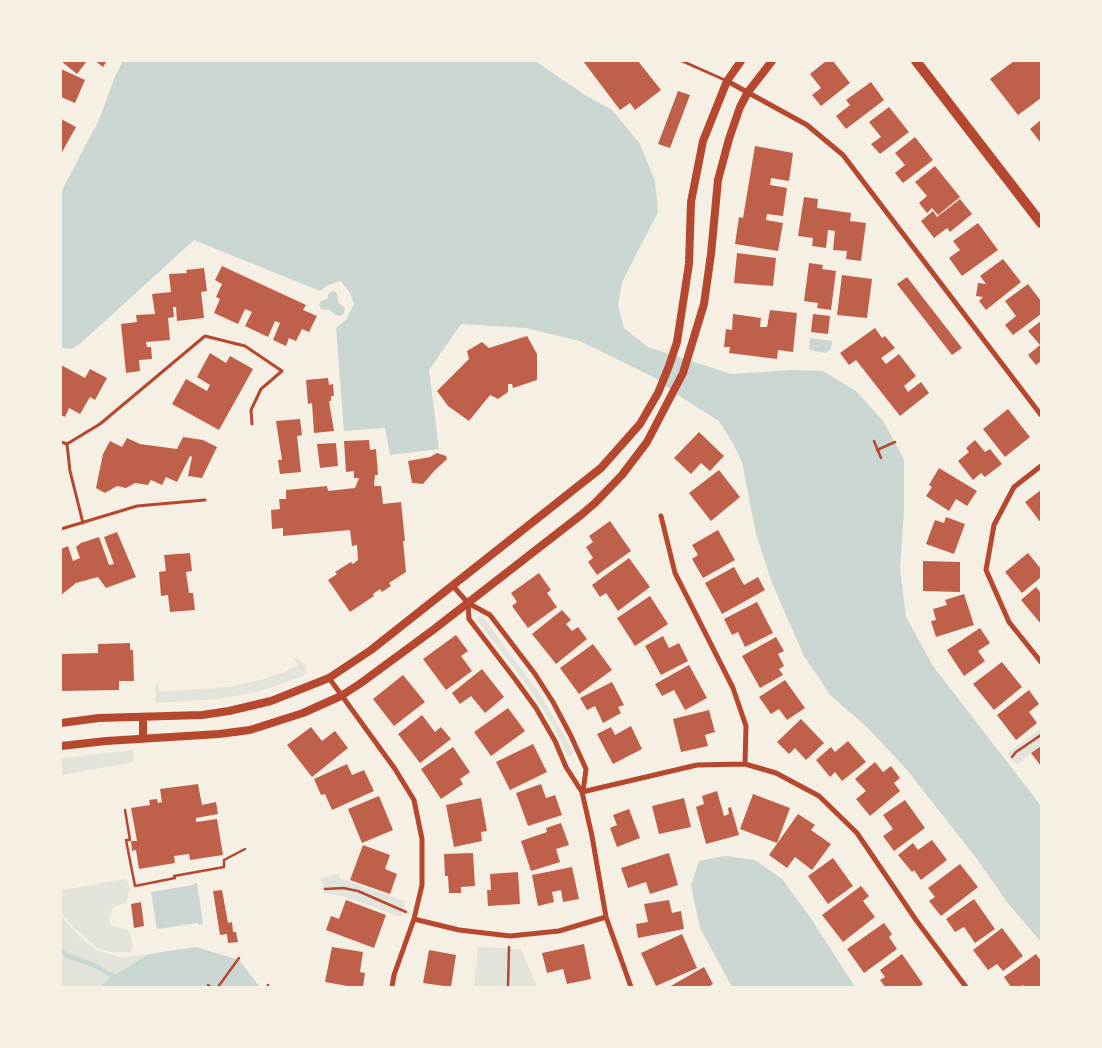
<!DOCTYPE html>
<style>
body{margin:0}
#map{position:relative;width:1102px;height:1048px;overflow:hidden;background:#f6efe4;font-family:Signika,sans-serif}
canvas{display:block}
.frame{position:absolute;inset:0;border:62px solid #f6efe4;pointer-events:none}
</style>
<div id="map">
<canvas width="1102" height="1048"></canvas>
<div class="frame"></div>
</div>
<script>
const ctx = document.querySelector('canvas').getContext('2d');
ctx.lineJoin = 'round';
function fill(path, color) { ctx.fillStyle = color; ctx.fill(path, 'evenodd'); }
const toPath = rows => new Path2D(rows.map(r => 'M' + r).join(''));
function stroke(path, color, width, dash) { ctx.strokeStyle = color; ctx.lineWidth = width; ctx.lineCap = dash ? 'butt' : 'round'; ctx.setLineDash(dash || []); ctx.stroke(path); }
fill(toPath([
 [479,616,483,617,542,697,570,746,573,753,571,757,567,755,554,727,532,692,478,621],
 [293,657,299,660,306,666,306,673,303,676,273,687,247,694,218,699,155,703,156,684,158,683,159,692,230,687,264,679,284,672,298,665],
 [1041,728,1041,745,1017,765,1007,754],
 [133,750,134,762,61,775,61,758],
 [340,874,339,878,405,901,401,917,339,895,324,893,321,877],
 [126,879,130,888,126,903,113,907,109,920,111,926,129,930,133,946,131,952,110,952,96,947,69,923,61,912,61,890],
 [61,916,81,938,97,950,119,957,149,954,108,979,100,987,61,987],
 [478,947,521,949,537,987,474,987]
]), '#e2e4dc');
fill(toPath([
 [123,61,535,61,585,95,612,110,640,144,655,181,658,212,622,282,618,305,624,328,648,347,731,374,791,370,823,371,856,391,883,421,904,459,904,512,900,568,906,617,933,666,1041,806,1041,942,1007,902,977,859,907,770,868,728,831,696,804,656,772,583,756,534,742,462,732,442,719,421,687,401,655,378,580,341,526,328,461,324,429,370,439,449,390,455,385,428,344,431,336,328,346,320,354,304,350,293,341,281,328,285,320,291,194,240,81,343,72,349,61,348,61,192,99,120,116,74],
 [333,291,337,293,338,302,345,308,344,313,340,316,335,315,330,310,321,309,319,305,321,301,327,299,329,293],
 [810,338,832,341,831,349,825,353,809,350],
 [725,856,755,860,782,879,810,917,855,987,732,987,700,928,691,886,699,861],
 [197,883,203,924,199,925,198,923,157,929,151,892,193,885,193,884],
 [196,947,239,960,260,987,100,987,108,979,149,954]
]), '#c9d6d2');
stroke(toPath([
 [61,950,68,956,94,965,113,976]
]), '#c9d6d2', 4.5);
fill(toPath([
 [61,61,87,61,77,74],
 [95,61,107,61,103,67],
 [583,61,638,61,661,90,635,110,630,103,620,110],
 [826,61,833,61,850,83,821,106,812,95,821,88,810,74],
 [1014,61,1041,61,1041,98,1018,115,990,79],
 [61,69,85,80,75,103,61,97],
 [871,82,884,100,846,129,836,116,850,105,846,100],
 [678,91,690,95,670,148,658,144],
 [889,107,909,132,880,154,871,144,881,137,869,122],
 [61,119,76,127,61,154],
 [1041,120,1041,143,1030,129],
 [915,137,933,160,903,183,895,173,905,165,895,153],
 [755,146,793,153,789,181,771,178,770,185,787,188,783,216,767,214,766,220,783,223,778,251,735,244,739,217,743,218],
 [935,166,960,197,938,215,932,208,927,213,919,203,927,196,915,182],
 [804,197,818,199,817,208,851,213,850,221,866,223,861,261,846,259,847,251,833,250,835,231,828,230,826,248,812,246,813,238,798,236],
 [960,199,972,214,950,232,947,228,934,238,921,221,933,211,937,217],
 [978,223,998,250,962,276,949,258,960,250,953,241],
 [737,253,776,258,773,286,734,283],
 [1003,259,1021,282,986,310,979,301,983,297,976,296,978,283,986,284,980,276],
 [809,263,823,265,822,269,836,271,831,310,817,308,818,303,804,301],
 [222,266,306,305,303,310,317,316,309,332,302,329,296,341,289,338,286,346,273,340,280,323,275,321,268,337,245,326,252,312,245,309,238,324,214,313,220,299,216,297,222,284,215,280],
 [204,268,207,291,201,292,204,318,177,321,176,307,173,307,174,317,168,318,170,340,146,342,147,347,151,347,152,359,139,360,140,371,126,373,121,324,137,322,136,315,155,314,152,294,171,292,169,274,187,273,186,270],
 [842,275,872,279,867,318,837,315],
 [907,277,962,348,952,355,897,284],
 [1028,284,1041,301,1041,314,1013,335,1005,325,1016,316,1005,301],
 [770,310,797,313,793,352,778,350,777,359,729,353,730,347,724,347,726,329,732,330,733,314,761,318,760,327,767,327],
 [813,314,830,316,828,334,811,332],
 [1041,321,1041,361,1036,365,1028,355,1040,345,1028,331],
 [875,328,882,338,885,336,895,348,881,358,886,364,899,354,916,376,904,386,908,392,921,382,929,393,900,416,856,360,849,365,840,353],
 [527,336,537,354,537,380,513,388,512,384,508,384,508,392,498,399,490,395,469,421,448,406,437,391,469,359,467,351,482,342,489,348],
 [210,353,226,363,230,356,253,369,219,430,172,404,186,379,207,391,210,385,197,377],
 [61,365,85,378,90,369,107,378,95,400,90,397,80,414,69,408,65,417,61,415],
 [328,378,329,385,333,384,334,396,331,396,331,401,329,401,334,431,314,433,312,403,308,404,306,380],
 [1008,409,1030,437,1005,457,983,429],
 [300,419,302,435,297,436,301,472,280,474,278,460,282,460,276,421],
 [699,432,724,456,710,471,701,463,691,474,674,458],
 [183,437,203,440,217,447,202,478,188,476,192,457,190,456,177,482,166,477,162,485,151,480,148,485,135,483,126,488,117,486,105,493,96,488,103,454,110,441,122,447,127,438,140,444,177,449],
 [369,440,370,450,376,449,378,475,375,475,374,486,381,486,383,504,401,502,405,541,403,541,406,572,389,583,391,586,382,592,380,589,373,594,374,596,350,612,328,580,337,574,335,572,351,562,353,564,358,560,357,545,352,546,350,530,283,536,283,528,272,529,271,510,280,509,279,499,286,499,286,490,327,486,328,491,355,488,359,478,354,478,354,471,346,472,344,441],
 [975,440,985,452,990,449,1002,464,985,477,981,473,973,480,958,461,969,452,966,448],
 [336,443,338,466,320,468,317,444],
 [437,453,446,456,447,459,445,461,435,470,423,484,412,483,408,461,430,457],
 [939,468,977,491,967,506,956,499,949,511,926,496,932,487,929,485],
 [719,470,740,497,711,521,689,493],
 [1041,490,1041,523,1025,502],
 [946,517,965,524,954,554,926,544,935,520,944,523],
 [610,521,631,551,597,575,588,562,593,558,586,547,593,542,589,536],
 [718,530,735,560,703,578,692,559,698,555,692,545],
 [117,532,136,577,106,588,98,577,76,583,61,595,61,549,68,546,73,561,80,558,76,547,81,543,99,537,109,565,114,564,104,537],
 [190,553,192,571,186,572,189,593,193,593,195,610,170,612,168,595,161,596,159,572,166,571,164,555],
 [1028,553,1041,569,1041,577,1022,593,1005,572],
 [629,558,650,587,618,611,606,593,600,597,592,585],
 [923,561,960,562,960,592,923,591],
 [734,567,744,585,758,577,765,590,722,614,705,583],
 [539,573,551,590,547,593,557,607,528,628,512,606,517,602,511,593],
 [1036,587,1040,592,1041,591,1041,624,1021,600],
 [964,594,974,625,936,637,931,621,936,620,933,609,947,605,945,600],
 [650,596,668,624,635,646,617,618],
 [757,602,773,633,745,647,738,632,732,635,724,619],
 [562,610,571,620,566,624,572,631,578,627,587,639,556,664,532,634],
 [980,628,990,643,978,651,985,661,964,676,947,650],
 [456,635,468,651,461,656,472,671,446,690,423,659],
 [663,636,669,648,679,643,688,661,661,675,645,646],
 [776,637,784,651,778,654,784,666,779,669,783,675,760,688,742,656],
 [130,643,130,650,133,650,134,681,119,681,119,690,61,691,61,654,98,653,98,644],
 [593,644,612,670,579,694,560,668],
 [1002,662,1022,687,994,710,973,684],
 [689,665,707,698,685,710,674,690,662,696,655,684],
 [482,669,504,697,485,713,471,696,460,704,452,693],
 [403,675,425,702,394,726,373,699],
 [785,680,805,708,787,720,779,709,771,714,759,697],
 [612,682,624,705,618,707,621,713,603,723,595,706,587,710,580,698],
 [1029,690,1039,704,1029,712,1037,723,1016,740,997,715],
 [508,708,525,731,491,756,474,732],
 [709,710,715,732,705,735,708,746,681,752,673,719],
 [422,715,435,732,441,727,451,739,420,763,398,734],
 [801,719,824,743,806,760,795,748,789,754,777,742],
 [631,726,642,749,613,764,597,734,611,727,615,735],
 [311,727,322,741,335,731,348,748,312,777,287,745],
 [848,741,866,762,842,781,835,772,830,777,816,760,831,747,835,752],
 [533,744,547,772,510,790,496,762],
 [1041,746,1041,766,1031,753],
 [453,747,470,772,460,779,463,784,441,799,421,769],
 [875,762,883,772,891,766,900,778,894,783,900,791,870,816,856,799,866,791,855,779],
 [347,764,352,775,364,770,374,791,332,810,325,794,321,795,314,779],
 [198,784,202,805,216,802,218,814,196,818,196,822,217,819,223,855,190,860,189,854,174,856,175,863,139,869,136,850,132,851,131,841,137,841,131,808,150,805,149,800,157,799,158,803,162,802,160,789],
 [541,784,546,798,555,795,562,815,528,826,516,793],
 [717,791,724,816,729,814,728,808,731,807,739,835,706,844,696,807,704,804,702,796],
 [753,794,790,808,777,843,740,829],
 [379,796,393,830,362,843,348,809],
 [481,798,487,831,481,832,482,841,454,847,446,805],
 [684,798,691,827,659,834,652,806],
 [905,800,925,828,894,851,883,836,893,829,883,815],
 [629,809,640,838,617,847,610,828,617,825,613,815],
 [798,814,815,825,811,830,831,844,812,870,795,857,787,868,769,855],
 [561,823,569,845,556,849,560,862,531,871,521,841,547,832,546,828],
 [932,840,947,860,921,880,914,870,912,872,898,855,913,843,918,850],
 [363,845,390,855,385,869,397,874,390,894,350,880],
 [473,853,475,886,461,887,461,893,449,893,448,876,445,876,444,854],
 [669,853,678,885,650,894,646,882,628,888,621,868],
 [833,858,853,886,828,904,808,876],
 [960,864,978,887,941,916,929,901,935,897,928,888],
 [572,867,579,899,563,902,561,890,552,892,554,902,538,906,532,875],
 [518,872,520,904,488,906,487,890,491,890,490,874],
 [861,886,869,896,863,901,875,917,843,942,822,915],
 [222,890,228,923,232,922,233,932,236,932,238,942,228,943,227,934,220,935,213,891],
 [974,899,995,929,975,943,964,927,955,932,946,919],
 [346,900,386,915,374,948,326,930,331,916,339,919],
 [669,900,672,913,681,911,684,929,638,938,636,924,648,922,644,904],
 [141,902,144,926,134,928,131,904],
 [884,923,892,934,889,937,897,949,864,973,847,949],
 [1002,928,1023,956,1003,971,997,964,988,970,973,950],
 [682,934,697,968,656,986,641,953],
 [584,944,591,979,567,984,563,969,547,973,542,953],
 [332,947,363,952,360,972,365,973,363,987,353,987,325,982],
 [429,950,456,955,451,987,423,983],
 [902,954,923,984,919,987,885,987,880,980,885,977,880,970],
 [1036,954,1041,961,1041,987,1025,987,1023,985,1021,987,1011,987,1004,977],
 [704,967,713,984,708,987,669,987]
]), '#bf614a');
stroke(toPath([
 [874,441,881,458],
 [877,450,895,442],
 [1012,757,1016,752,1041,735],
 [125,810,130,840,126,840,135,886,175,878,174,876,224,867,224,860,245,849],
 [325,889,343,888,358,891,406,912],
 [208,985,211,987],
 [218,987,239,958],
 [267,987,268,985],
 [508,987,509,947]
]), '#b5482f', 2.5);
stroke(toPath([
 [682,61,727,81],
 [61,442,67,444],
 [67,444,100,424,205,336,245,346,282,371,261,389,251,410,252,424],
 [67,444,70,471,83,523],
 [61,529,137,506,205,500]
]), '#b5482f', 3);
stroke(toPath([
 [727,81,807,125,843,155,1041,415],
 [1041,466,1014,487,994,525,986,570,1009,622,1041,662],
 [661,516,675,573,733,688,746,726,745,764],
 [453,586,468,603,490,615,535,674,553,702,571,736,586,769,583,792],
 [468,603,469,619,515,679,536,708,555,741,566,767,582,792,592,836,606,917,631,987],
 [329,678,395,769,414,800,422,839,422,885,414,919,394,975,392,987],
 [582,792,697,765,745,764,776,773,819,796,857,833,916,920,966,987],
 [414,919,459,930,510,936,559,931,606,917]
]), '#b5482f', 5);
stroke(toPath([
 [143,717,143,738],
 [61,723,99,718,202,715,229,711,271,701,329,678,371,650,601,468,640,424,658,393,669,366,677,342,689,264,691,202,703,141,727,81,741,61],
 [61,746,106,741,219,734,250,730,303,713,341,696,361,683,433,630,581,515,595,503,622,475,647,442,683,373,704,304,711,254,718,180,729,139,740,107,748,92,772,61]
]), '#b5482f', 8);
stroke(toPath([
 [916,61,1041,223]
]), '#b5482f', 10);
</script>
